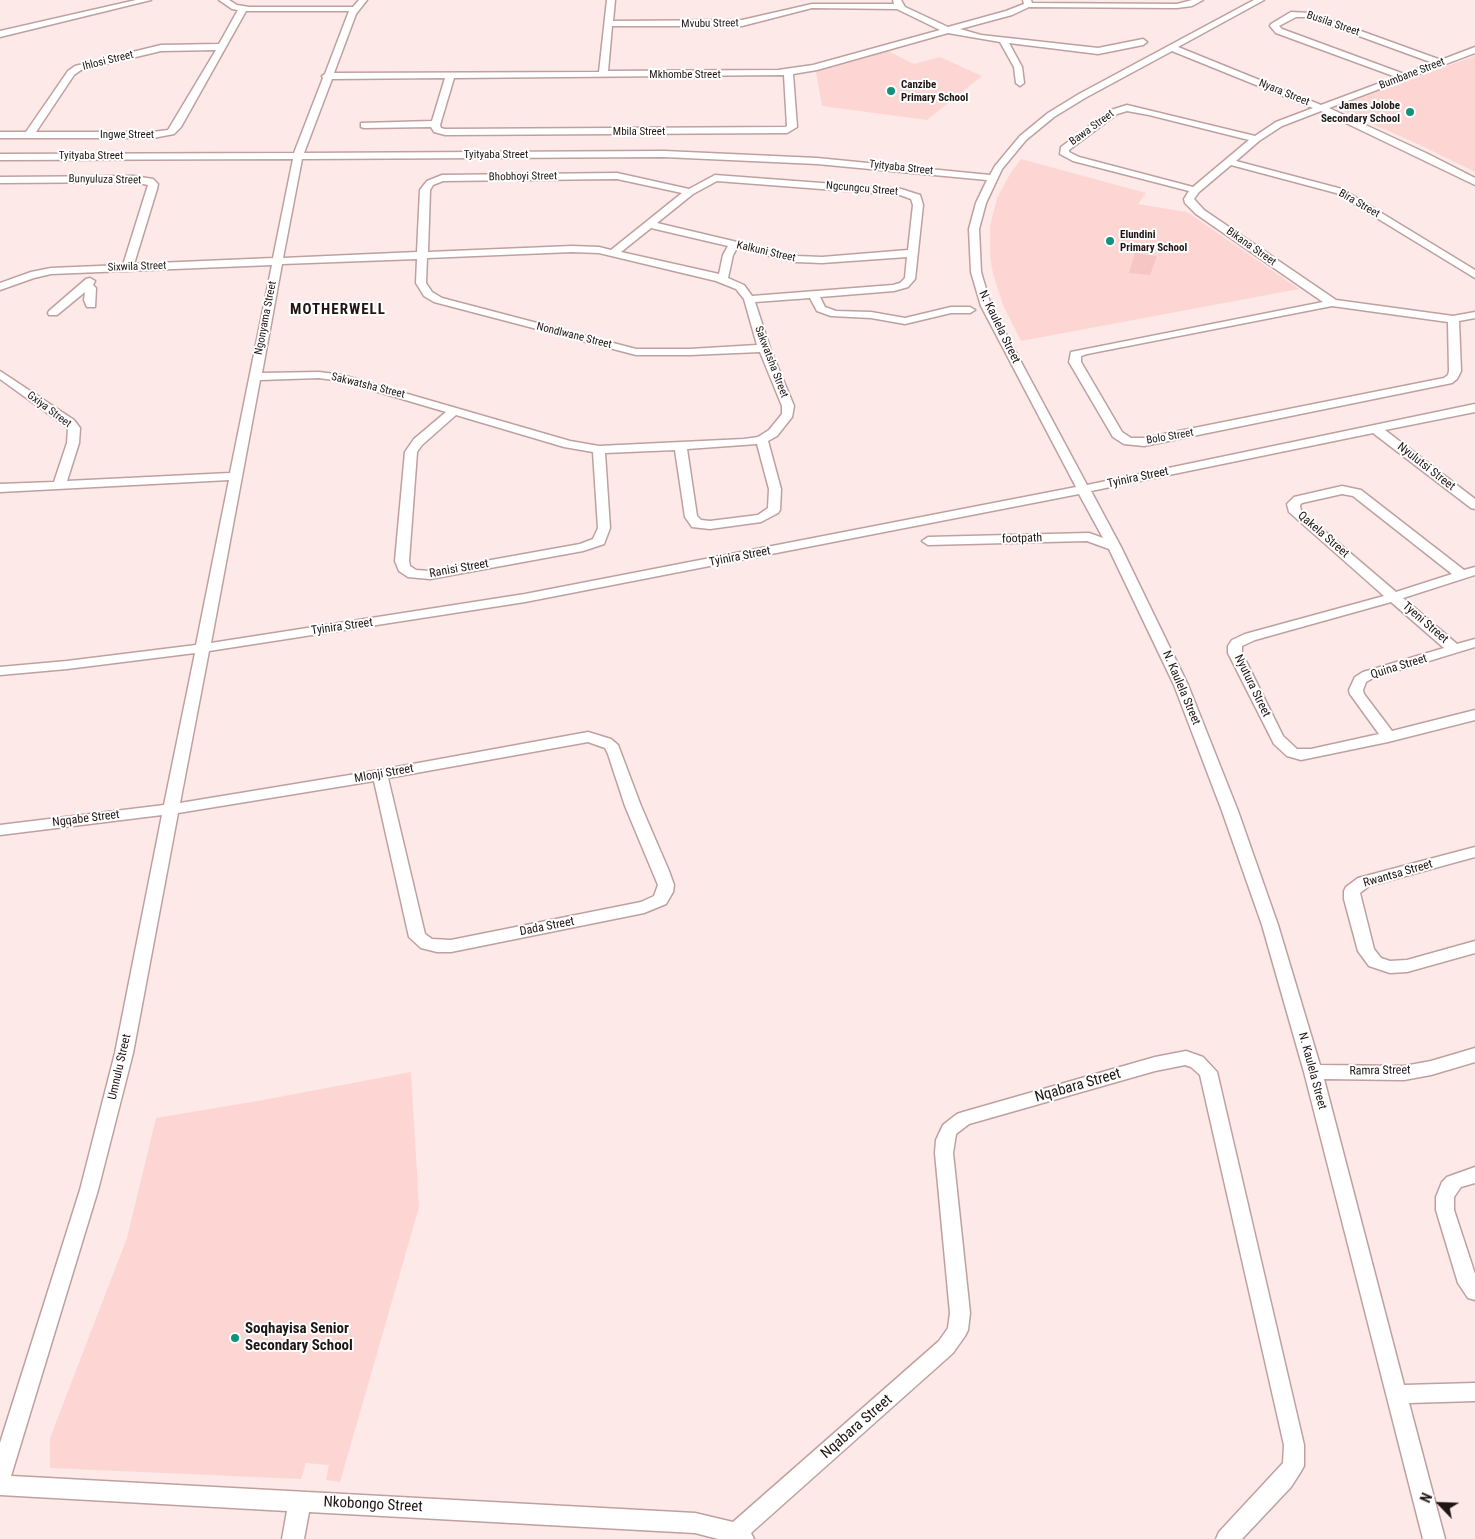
<!DOCTYPE html>
<style>
body{margin:0}
#map{position:relative;width:1475px;height:1539px;overflow:hidden;background:#fce9e8;font-family:"Roboto Condensed",sans-serif}
canvas{display:block}
.north{position:absolute;left:1415px;top:1479px;width:50px;height:50px;-webkit-text-stroke:4px #fff;paint-order:stroke;rotate:294deg;font-size:14px;font-weight:700;line-height:20px;text-align:center;color:#1f1514}
.north::after{content:'';display:block;margin:auto;width:18px;height:22px;background:#1f1514;clip-path:polygon(50% 0,100% 100%,50% 72%,0 100%)}
</style>
<div id="map">
<canvas width="1475" height="1539"></canvas>
<div class="north">N</div>
</div>
<script>
const ctx = document.querySelector('canvas').getContext('2d');
ctx.lineJoin = 'round';
function fill(path, color) { ctx.fillStyle = color; ctx.fill(path, 'evenodd'); }
const toPath = rows => new Path2D(rows.map(r => 'M' + r).join(''));
function stroke(path, color, width, dash) { ctx.strokeStyle = color; ctx.lineWidth = width; ctx.lineCap = dash ? 'butt' : 'round'; ctx.setLineDash(dash || []); ctx.stroke(path); }
function write(font, color, halo, rows, align = 'center') {
  ctx.font = font + ' "Roboto Condensed",sans-serif'; ctx.lineWidth = 4; ctx.setLineDash([]); ctx.textBaseline = 'middle'; ctx.strokeStyle = halo; ctx.fillStyle = color; for (const [text, x, y, turn = 0] of rows) {
    ctx.save(); ctx.translate(x, y); ctx.rotate((+turn || 0) * Math.PI / 180); ctx.textAlign = isNaN(turn) ? turn : align; if (halo) ctx.strokeText(text, 0, 0); ctx.fillText(text, 0, 0); ctx.restore();
  }
}
fill(toPath([
 [888,51,914,64,940,57,982,76,927,120,822,106,816,72],
 [1475,56,1475,172,1422,146,1334,107],
 [1021,159,1146,193,1138,204,1187,212,1299,289,1021,341,1003,305,993,274,990,257,990,226,997,198,1010,174],
 [411,1072,419,1207,340,1482,326,1480,329,1465,306,1463,301,1479,50,1468,50,1438,127,1238,156,1118,263,1100]
]), '#fdd6d4');
fill(toPath([
 [1135,253,1157,256,1150,275,1129,273]
]), '#f5c6c3');
const minor = toPath([
 [136,0,151,0,0,37,0,31,136,0],
 [219,0,229,0,237,5,249,7,353,7,359,0,367,0,356,14,334,73,599,72,607,0,615,0,613,21,742,20,812,4,894,4,893,0,901,0,905,7,948,27,1006,11,1024,4,1023,0,1031,0,1032,3,1177,4,1192,0,1203,0,1192,6,1177,8,1029,7,1012,15,960,29,981,35,1098,48,1143,39,1147,42,1143,45,1098,54,1009,43,1022,67,1024,83,1020,86,1016,83,1014,67,1000,42,948,33,817,70,793,74,797,127,787,133,445,135,434,132,431,127,364,128,361,127,361,123,432,121,445,78,332,79,304,153,664,151,817,158,990,175,995,166,1020,136,1048,113,1079,94,1254,0,1264,0,1178,47,1321,105,1396,77,1276,33,1270,26,1271,24,1291,12,1311,13,1441,60,1475,47,1475,53,1329,108,1428,154,1475,178,1475,185,1321,111,1282,126,1259,141,1236,161,1342,189,1475,270,1475,278,1336,193,1231,165,1199,192,1194,199,1204,210,1336,300,1453,316,1475,312,1475,318,1459,321,1461,371,1457,379,1452,383,1144,446,1124,444,1113,437,1069,362,1071,352,1323,302,1196,214,1185,203,1184,199,1189,191,1073,161,1060,154,1061,147,1111,110,1127,105,1255,136,1276,122,1313,108,1172,51,1085,98,1054,117,1026,140,1002,169,986,203,979,229,981,272,991,306,1087,485,1475,404,1475,412,1385,430,1475,499,1475,509,1471,508,1373,433,1091,491,1121,547,1188,685,1238,811,1278,925,1320,1065,1404,1066,1431,1061,1475,1048,1475,1062,1431,1075,1404,1080,1324,1079,1404,1385,1475,1383,1475,1401,1409,1403,1445,1539,1423,1539,1304,1072,1262,925,1222,811,1174,685,1109,549,1087,541,928,545,922,541,928,537,1089,533,1103,538,1079,494,525,602,209,651,180,803,380,770,588,732,611,739,618,745,641,806,669,871,674,885,673,892,666,904,644,913,451,952,437,952,421,948,409,937,374,781,178,813,133,1053,98,1190,11,1476,695,1513,733,1522,939,1341,948,1328,950,1313,935,1153,936,1140,943,1125,957,1114,963,1112,1155,1057,1186,1051,1203,1057,1217,1072,1304,1445,1304,1466,1300,1473,1291,1487,1242,1539,1216,1539,1219,1532,1283,1463,1284,1445,1200,1075,1191,1067,1185,1065,1155,1071,969,1124,956,1134,953,1153,970,1313,968,1330,965,1336,953,1353,751,1533,754,1539,718,1539,695,1533,309,1512,304,1539,282,1539,287,1511,0,1495,0,1443,80,1190,115,1053,162,815,0,835,0,825,164,805,195,653,67,669,0,675,0,667,67,661,196,645,229,480,0,492,0,484,54,482,67,443,68,428,0,379,0,371,74,420,80,428,79,443,67,481,230,473,272,265,51,274,34,278,0,290,0,283,31,272,51,268,123,265,148,185,134,182,0,183,0,177,134,176,153,179,158,184,157,189,134,264,273,258,293,159,0,160,0,154,294,153,323,78,322,76,325,74,349,11,246,11,181,127,174,134,153,138,0,138,0,132,26,132,68,71,75,66,161,45,219,44,238,10,232,9,219,0],
 [812,8,897,9,940,30,813,65,778,70,608,71,612,26,742,26,812,8],
 [1296,17,1307,17,1433,63,1404,74,1282,29,1279,26,1296,17],
 [216,50,168,130,153,132,36,132,74,75,81,70,161,51,216,50],
 [784,75,787,126,785,127,445,129,441,128,440,125,454,78,784,75],
 [1127,111,1149,115,1249,140,1193,187,1079,157,1069,152,1069,150,1117,114,1127,111],
 [664,157,817,164,987,180,976,203,969,229,971,272,981,306,1076,487,525,594,211,643,260,380,319,378,341,381,446,412,414,439,405,452,395,561,399,571,408,577,430,579,583,551,604,544,610,528,605,453,675,450,685,517,692,527,710,529,761,522,778,513,780,510,781,489,768,441,777,436,792,417,794,406,770,348,755,302,810,298,817,311,831,316,871,318,905,324,951,313,970,313,975,310,970,307,951,307,905,318,871,312,836,311,825,307,820,297,894,291,908,287,915,279,923,205,920,195,901,189,715,175,689,189,617,173,442,175,427,181,420,190,417,252,283,258,302,159,664,157],
 [617,179,682,193,611,250,599,247,572,246,428,252,430,190,433,185,443,181,617,179],
 [717,181,900,195,911,199,913,205,908,250,822,257,796,256,657,223,693,194,717,181],
 [651,228,728,246,723,255,719,274,621,252,651,228],
 [737,248,796,262,822,263,907,257,905,278,900,283,893,285,752,296,744,285,728,278,733,255,737,248],
 [572,252,599,253,716,281,736,289,744,299,757,345,690,349,636,349,442,298,432,292,426,283,427,258,572,252],
 [417,259,416,283,424,296,434,302,636,355,690,355,760,352,782,406,782,414,769,430,758,437,744,439,599,446,570,441,342,375,319,372,262,373,282,264,417,259],
 [1332,306,1448,322,1449,371,1448,375,1444,378,1144,438,1131,438,1122,432,1081,362,1081,356,1087,354,1332,306],
 [456,415,564,447,593,452,598,528,593,539,580,544,430,571,416,570,410,566,409,561,417,452,422,445,456,415],
 [757,444,769,489,768,508,758,515,710,521,701,520,697,516,687,449,757,444],
 [588,742,605,748,608,754,625,806,658,885,654,896,641,902,451,940,432,939,425,934,388,778,588,742],
 [90,278,95,281,93,285,96,288,95,307,87,307,86,305,84,300,85,292,57,315,49,315,48,313,49,311,86,279,90,278],
 [1342,486,1361,490,1464,570,1475,567,1475,575,1403,598,1457,644,1475,639,1475,647,1373,678,1366,682,1363,690,1364,694,1392,731,1475,710,1475,720,1388,742,1301,760,1287,756,1274,744,1228,653,1228,646,1232,640,1245,634,1384,596,1289,512,1287,504,1294,497,1342,486],
 [1342,494,1353,496,1452,574,1396,592,1301,511,1300,505,1302,503,1342,494],
 [1391,602,1444,648,1363,672,1355,677,1349,690,1350,694,1379,734,1311,749,1297,749,1283,736,1242,653,1242,646,1255,640,1391,602],
 [1475,847,1475,857,1369,886,1360,893,1374,949,1381,958,1390,961,1407,960,1475,941,1475,953,1407,972,1390,973,1369,966,1358,951,1344,899,1344,891,1346,887,1358,878,1475,847],
 [1475,1167,1475,1183,1461,1187,1454,1197,1454,1210,1475,1274,1475,1300,1468,1298,1458,1283,1436,1210,1436,1197,1442,1182,1447,1177,1475,1167]
]);
stroke(minor, '#bea19f', 3);
fill(minor, '#fff');
for (const [x, y, r, color] of [
 [891,91,5,"#0f937d"],
 [1410,112,5,"#0f937d"],
 [1110,241,5,"#0f937d"],
 [235,1338,5,"#0f937d"]
]) { const dot = new Path2D(); dot.arc(x, y, r, 0, 2 * Math.PI); ctx.fillStyle = color; ctx.fill(dot); stroke(dot, '#fff', 2); }
write('11px', '#1f1514', '#fff', [
 ["Mvubu Street",710,24,-1],
 ["Busila Street",1333,24,19],
 ["Ihlosi Street",108,61,-14],
 ["Bumbane Street",1412,74,-21],
 ["Mkhombe Street",685,75],
 ["Nyara Street",1284,93,22],
 ["Bawa Street",1092,128,-36],
 ["Mbila Street",639,132],
 ["Ingwe Street",127,135],
 ["Tyityaba Street",496,155],
 ["Tyityaba Street",91,156],
 ["Tyityaba Street",901,168,6],
 ["Bhobhoyi Street",523,177,-1],
 ["Bunyuluza Street",105,180,1],
 ["Ngcungcu Street",862,189,5],
 ["Bira Street",1359,204,30],
 ["Bikana Street",1251,247,35],
 ["Kalkuni Street",766,252,13],
 ["Sixwila Street",137,267,-2],
 ["Ngonyama Street",266,318,-79],
 ["Nondlwane Street",574,336,14],
 ["Sakwatsha Street",771,362,69],
 ["Sakwatsha Street",368,386,14],
 ["Gxiya Street",49,410,37],
 ["Bolo Street",1170,437,-10]
]);
write('bold 11px', '#1f1514', '#fff', [
 ["Canzibe",901,85],
 ["Primary School",901,98],
 ["James Jolobe",1400,106,"right"],
 ["Secondary School",1400,119,"right"],
 ["Elundini",1120,235],
 ["Primary School",1120,248]
], 'left');
write('12px', '#1f1514', '#fff', [
 ["N. Kaulela Street",999,327,64],
 ["Nyulutsi Street",1426,467,38],
 ["Tyinira Street",1138,478,-12],
 ["Qakela Street",1323,535,41],
 ["footpath",1022,539,-2],
 ["Tyinira Street",740,557,-11],
 ["Ranisi Street",459,569,-10],
 ["Tyeni Street",1425,623,41],
 ["Tyinira Street",342,627,-8],
 ["Quina Street",1399,667,-17],
 ["Nyutura Street",1252,686,64],
 ["N. Kaulela Street",1181,688,67],
 ["Mlonji Street",384,774,-10],
 ["Ngqabe Street",86,819,-7],
 ["Rwantsa Street",1398,874,-16],
 ["Dada Street",547,927,-11],
 ["Umnulu Street",120,1067,-77],
 ["N. Kaulela Street",1312,1071,75],
 ["Ramra Street",1380,1071,-1]
]);
ctx.letterSpacing = '1px';
write('bold 15px', '#1f1514', '#fff', [
 ["MOTHERWELL",338,310]
]);
ctx.letterSpacing = '0px';
write('15px', '#1f1514', '#fff', [
 ["Nqabara Street",1078,1086,-16],
 ["Nqabara Street",857,1427,-41],
 ["Nkobongo Street",373,1505,3]
]);
write('bold 15px', '#1f1514', '#fff', [
 ["Soqhayisa Senior",245,1329],
 ["Secondary School",245,1346]
], 'left');
</script>
